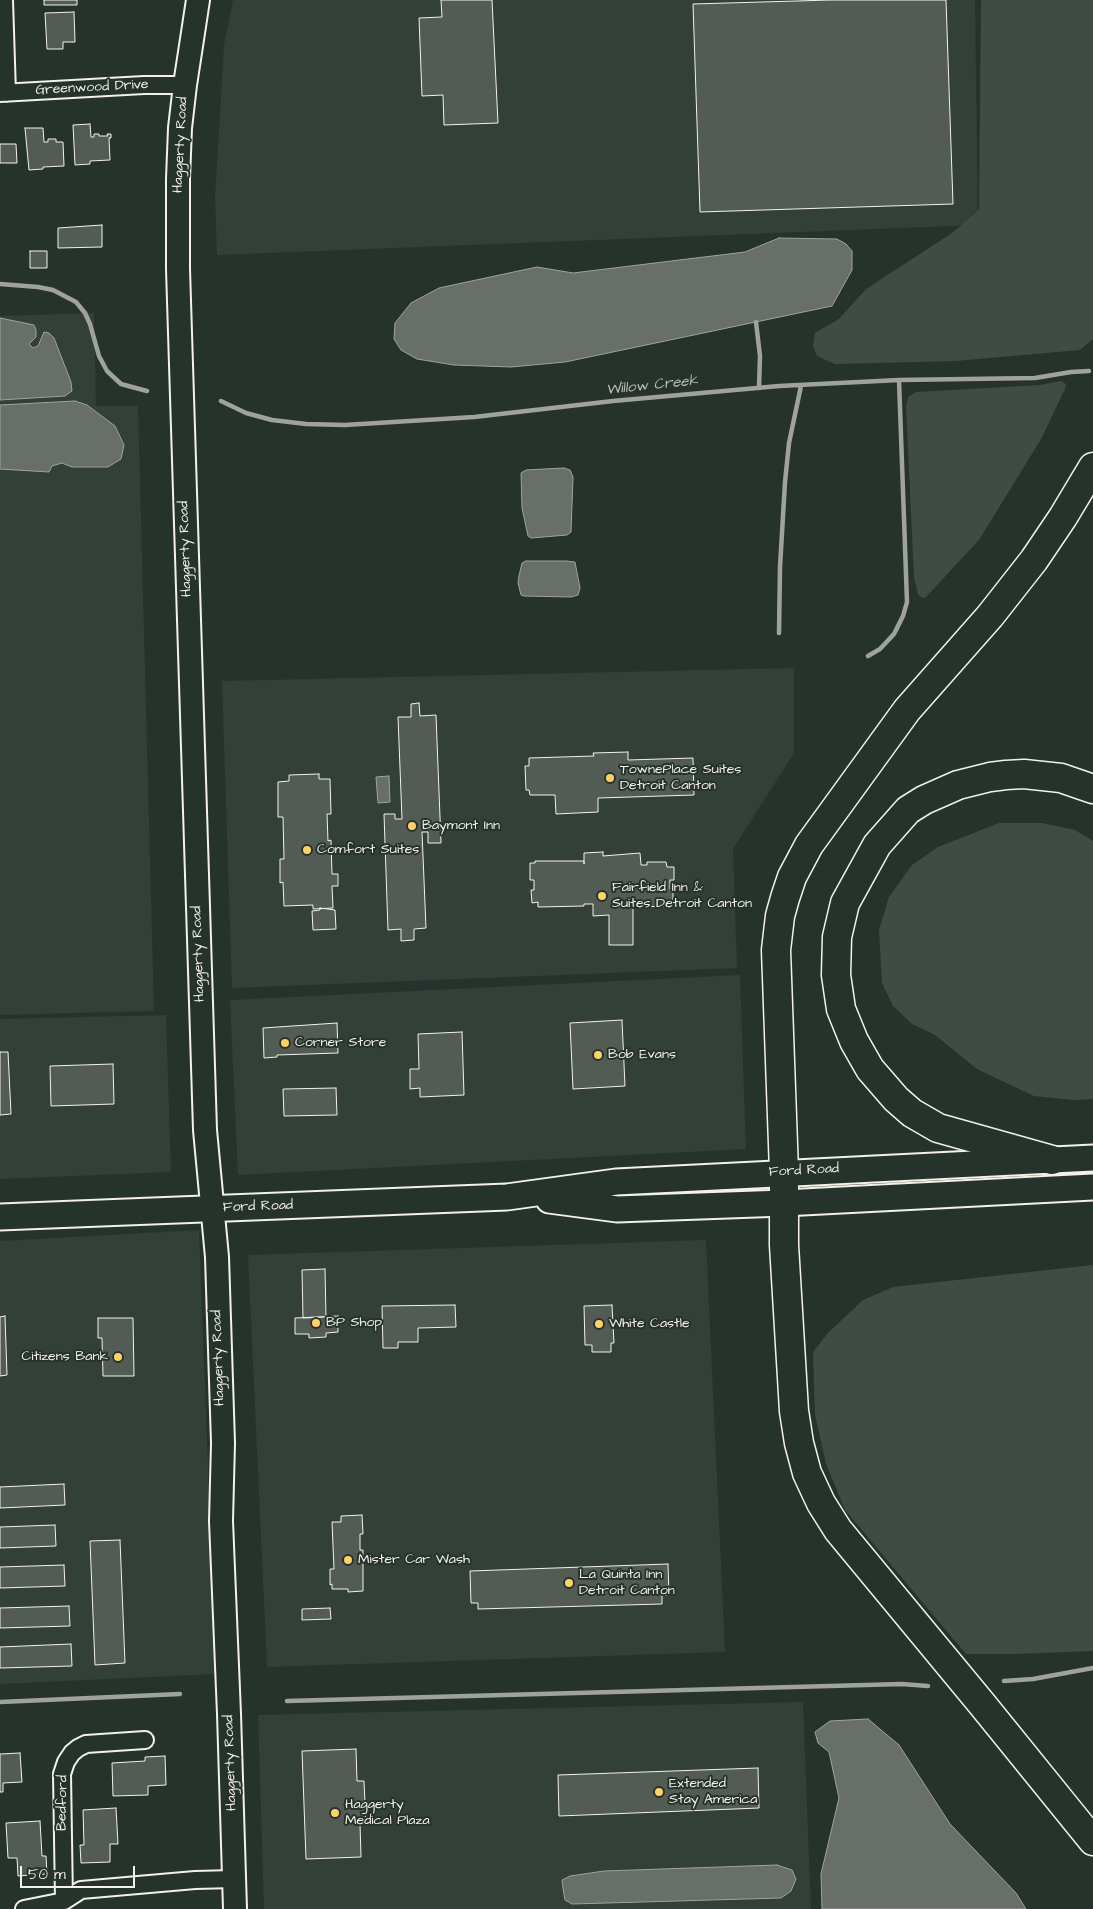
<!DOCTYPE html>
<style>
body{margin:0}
#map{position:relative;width:1093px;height:1909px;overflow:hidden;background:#26332d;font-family:"Architects Daughter",sans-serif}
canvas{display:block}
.scale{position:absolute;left:20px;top:1866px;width:115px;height:22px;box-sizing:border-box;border:2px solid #f4f1e8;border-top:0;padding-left:6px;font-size:15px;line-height:18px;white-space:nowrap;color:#f4f1e8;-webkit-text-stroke:4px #26332d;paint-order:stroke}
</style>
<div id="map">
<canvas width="1093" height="1909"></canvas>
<div class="scale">50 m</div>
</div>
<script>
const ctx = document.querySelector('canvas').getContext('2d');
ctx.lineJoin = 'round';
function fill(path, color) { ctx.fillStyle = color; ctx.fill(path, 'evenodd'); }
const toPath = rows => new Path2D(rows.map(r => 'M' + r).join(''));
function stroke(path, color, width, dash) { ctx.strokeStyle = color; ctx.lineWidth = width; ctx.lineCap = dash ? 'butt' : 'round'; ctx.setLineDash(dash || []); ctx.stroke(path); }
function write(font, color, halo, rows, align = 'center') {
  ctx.font = font + ' "Architects Daughter",sans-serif'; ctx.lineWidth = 4; ctx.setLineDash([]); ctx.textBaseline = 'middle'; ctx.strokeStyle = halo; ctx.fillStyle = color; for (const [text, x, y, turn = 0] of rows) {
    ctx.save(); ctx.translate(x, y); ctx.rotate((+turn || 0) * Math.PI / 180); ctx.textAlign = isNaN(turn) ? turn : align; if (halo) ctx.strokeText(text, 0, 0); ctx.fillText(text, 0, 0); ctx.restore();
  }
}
fill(toPath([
 [233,0,975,0,978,225,217,255,215,197,224,45],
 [94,313,96,406,138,406,154,1011,0,1015,0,316],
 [794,668,794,753,733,849,737,968,232,988,222,681],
 [740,975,746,1149,238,1175,230,1000],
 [166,1015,171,1172,0,1179,0,1019],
 [199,1230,216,1674,0,1684,0,1241],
 [706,1240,725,1652,267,1667,248,1255],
 [803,1702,811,1909,264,1909,258,1715]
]), '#333f39');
fill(toPath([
 [981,0,1093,0,1093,339,1080,350,955,361,835,364,817,356,813,346,815,333,839,319,866,289,952,233,979,210],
 [1061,381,1066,384,1065,389,1041,439,979,540,926,597,922,598,918,594,914,578,906,406,908,397,916,392,1040,385],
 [999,823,1042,823,1075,830,1093,841,1093,1099,1074,1100,1034,1096,977,1069,935,1035,912,1024,893,1006,882,983,879,930,889,897,912,865,938,847],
 [1093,1265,1093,1651,1015,1654,966,1654,845,1510,826,1464,815,1415,813,1352,828,1333,863,1300,893,1287]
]), '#414b45');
const water = toPath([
 [779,238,837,239,846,244,852,251,852,270,832,306,565,362,511,367,454,365,417,359,401,350,394,339,395,323,411,303,439,288,537,267,573,273,745,252,779,238],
 [0,318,34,325,36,330,36,337,29,344,33,348,38,346,44,332,49,333,54,338,71,382,72,391,65,396,0,400,0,318],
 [75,401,87,405,115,426,124,445,121,459,108,467,72,467,62,463,52,466,49,472,0,469,0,405,75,401],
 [564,468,570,470,573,477,571,532,567,535,531,538,528,536,522,508,521,473,526,470,564,468],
 [526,561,566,561,575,562,580,588,578,595,571,597,524,596,521,595,518,583,519,576,522,563,526,561],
 [389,776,390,802,378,803,376,777,389,776],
 [868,1719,899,1745,950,1824,1016,1893,1026,1909,822,1909,821,1874,839,1798,829,1752,818,1743,815,1732,830,1721,868,1719],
 [777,1865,792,1870,796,1879,791,1891,781,1898,572,1904,565,1900,563,1888,562,1880,570,1876,604,1871,777,1865]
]);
fill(water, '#676f68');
stroke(water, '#9fa39b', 1);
stroke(toPath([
 [0,284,38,287,53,290,76,302,85,313,90,324,99,356,107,371,121,384,147,391],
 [756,322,760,356,759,388],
 [221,401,246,413,272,420,306,424,345,425,474,417,613,401,779,386,899,380,1035,378,1071,372,1089,371],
 [779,633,780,567,785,482,789,443,801,386],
 [868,656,880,649,894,634,903,616,907,602,899,380],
 [1004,1681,1033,1679,1093,1668],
 [287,1701,902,1684,928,1686],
 [0,1702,180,1694]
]), '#9fa39b', 4.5);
const building = toPath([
 [44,0,77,0,77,5,44,5,44,0],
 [441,0,492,0,498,123,444,125,443,95,422,96,419,18,442,17,441,0],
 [830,0,946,0,953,204,700,212,693,4,830,0],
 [74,12,75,42,63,42,63,49,47,49,45,13,74,12],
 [90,124,91,137,94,137,94,134,99,134,99,136,108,136,107,134,111,134,111,138,109,138,110,160,90,161,90,164,75,165,73,125,90,124],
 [25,128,43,128,44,142,48,142,48,139,56,139,56,142,63,142,64,166,43,167,43,169,29,170,25,128],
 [0,144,16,144,17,163,0,163,0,144],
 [102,225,102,247,58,248,58,228,102,225],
 [30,251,47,251,47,268,30,268,30,251],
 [419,703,420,716,436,715,441,843,428,843,428,832,422,832,426,928,414,929,414,940,401,941,401,929,388,930,384,814,395,814,395,819,402,819,398,717,411,717,411,704,419,703],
 [628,752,628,760,693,758,694,795,598,798,598,812,556,814,555,795,530,795,529,790,526,790,525,766,529,766,529,758,594,756,593,753,628,752],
 [319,774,319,779,330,779,331,814,327,814,328,841,331,840,332,874,338,874,338,886,332,886,333,908,313,909,313,905,284,906,283,882,280,883,280,859,284,859,283,817,278,817,278,782,289,781,289,775,319,774],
 [603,852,603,856,640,853,641,865,647,865,647,862,666,862,667,867,674,867,674,880,670,880,670,889,673,889,673,904,668,904,668,906,638,907,638,903,633,903,633,945,609,945,609,915,593,916,593,904,584,904,584,906,538,907,538,902,532,903,531,890,534,890,534,880,530,880,530,863,535,863,535,861,584,861,584,864,584,853,603,852],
 [320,908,335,910,336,929,313,930,312,911,320,910,320,908],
 [622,1020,625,1086,573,1089,570,1023,622,1020],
 [337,1023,338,1053,277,1055,277,1057,264,1058,263,1028,337,1023],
 [462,1032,464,1095,420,1097,420,1088,410,1089,410,1069,419,1069,418,1034,462,1032],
 [0,1052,8,1052,11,1114,0,1115,0,1052],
 [113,1064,114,1104,51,1106,50,1066,113,1064],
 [336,1088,337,1115,284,1116,283,1089,336,1088],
 [325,1269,326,1317,303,1318,302,1270,325,1269],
 [455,1305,456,1327,418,1328,418,1342,398,1342,398,1348,383,1348,382,1306,455,1305],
 [612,1305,614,1343,611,1343,611,1352,592,1352,592,1345,585,1345,584,1306,612,1305],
 [5,1316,7,1375,0,1376,0,1317,5,1316],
 [338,1316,338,1332,326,1333,326,1337,309,1338,309,1334,295,1334,295,1318,338,1316],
 [98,1318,133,1318,134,1376,103,1376,102,1338,98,1338,98,1318],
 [64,1484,65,1505,0,1508,0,1487,64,1484],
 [362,1515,363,1534,360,1534,360,1550,363,1550,363,1591,348,1592,348,1589,332,1589,332,1584,330,1585,330,1569,334,1569,332,1522,341,1522,341,1516,362,1515],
 [55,1525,56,1546,0,1548,0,1527,55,1525],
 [120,1540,125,1663,95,1665,90,1541,120,1540],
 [668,1564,669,1595,662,1595,662,1604,478,1609,478,1603,471,1603,470,1571,668,1564],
 [64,1565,65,1586,0,1588,0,1567,64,1565],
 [69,1606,70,1626,0,1628,0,1608,69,1606],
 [330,1608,331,1619,302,1620,302,1609,330,1608],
 [71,1644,72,1666,0,1668,0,1647,71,1644],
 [356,1749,357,1781,364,1781,366,1824,360,1824,361,1857,306,1859,302,1751,356,1749],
 [20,1753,22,1782,3,1783,3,1792,0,1792,0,1754,20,1753],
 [165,1756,166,1785,148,1786,148,1795,113,1796,112,1763,145,1761,145,1757,165,1756],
 [758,1768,759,1808,559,1816,558,1775,758,1768],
 [116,1808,118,1844,110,1844,110,1862,81,1863,80,1845,84,1845,83,1810,116,1808],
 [40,1821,42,1856,46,1856,47,1874,18,1876,17,1858,8,1858,6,1823,40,1821]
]);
fill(building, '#525c55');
stroke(building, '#f4f1e8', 1);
const minor = toPath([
 [4,0,7,93],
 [0,93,144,85,185,85],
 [64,1901,62,1774,66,1762,72,1753,78,1748,86,1744,145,1740],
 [24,1909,64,1901,81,1890,195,1880,234,1879]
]);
const secondary = toPath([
 [198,0,185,85,180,128,178,179,178,269,205,1130,217,1257,223,1443,221,1521,229,1714,235,1909]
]);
const primary = toPath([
 [549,1200,617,1209,784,1203,1093,1187],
 [0,1217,507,1197,616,1182,1093,1158]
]);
const motorway = toPath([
 [1093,467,1063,517,1034,560,990,616,907,710,809,845,792,877,785,898,780,916,776,950,784,1172,784,1245,794,1411,799,1443,807,1473,821,1503,838,1530,982,1704,1093,1841],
 [1052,1160,938,1128,912,1113,896,1099,870,1069,854,1041,841,1009,836,975,837,937,845,903,877,845,908,810,924,800,958,785,990,777,1006,775,1024,774,1061,778,1093,789]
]);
stroke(minor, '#f4f1e8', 20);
stroke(secondary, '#f4f1e8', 26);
stroke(primary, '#f4f1e8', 29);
stroke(motorway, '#f4f1e8', 31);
stroke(minor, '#26332d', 16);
stroke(secondary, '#26332d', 22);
stroke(primary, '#26332d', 25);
stroke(motorway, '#26332d', 28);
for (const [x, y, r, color] of [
 [610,778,5,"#ffd166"],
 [412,826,5,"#ffd166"],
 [307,850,5,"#ffd166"],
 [602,896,5,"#ffd166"],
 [285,1043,5,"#ffd166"],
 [598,1055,5,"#ffd166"],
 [316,1323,5,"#ffd166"],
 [599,1324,5,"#ffd166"],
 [118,1357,5,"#ffd166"],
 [348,1560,5,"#ffd166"],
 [569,1583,5,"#ffd166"],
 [659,1792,5,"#ffd166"],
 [335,1813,5,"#ffd166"]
]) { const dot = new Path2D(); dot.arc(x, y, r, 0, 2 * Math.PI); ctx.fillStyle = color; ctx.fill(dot); stroke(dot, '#26332d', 2); }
write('14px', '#f4f1e8', '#26332d', [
 ["Greenwood Drive",92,88,-3],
 ["Haggerty Road",181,145,-87],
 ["Haggerty Road",186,549,-92],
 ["Haggerty Road",199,954,-92],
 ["Ford Road",804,1171,-3],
 ["Ford Road",258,1207,-2],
 ["Haggerty Road",219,1358,-92],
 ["Haggerty Road",231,1763,-92],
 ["Bedford",63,1803,-89]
]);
write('14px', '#f4f1e8', '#26332d', [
 ["TownePlace Suites",620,770],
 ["Detroit Canton",620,786],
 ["Baymont Inn",422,826],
 ["Comfort Suites",317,850],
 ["Fairfield Inn &",612,888],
 ["Suites Detroit Canton",612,904],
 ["Corner Store",295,1043],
 ["Bob Evans",608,1055],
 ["BP Shop",326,1323],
 ["White Castle",609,1324],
 ["Citizens Bank",108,1357,"right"],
 ["Mister Car Wash",358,1560],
 ["La Quinta Inn",579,1575],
 ["Detroit Canton",579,1591],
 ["Extended",669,1784],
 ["Stay America",669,1800],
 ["Haggerty",345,1805],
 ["Medical Plaza",345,1821]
], 'left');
write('italic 15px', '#bcbdb5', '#26332d', [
 ["Willow Creek",652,386,-6]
]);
</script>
